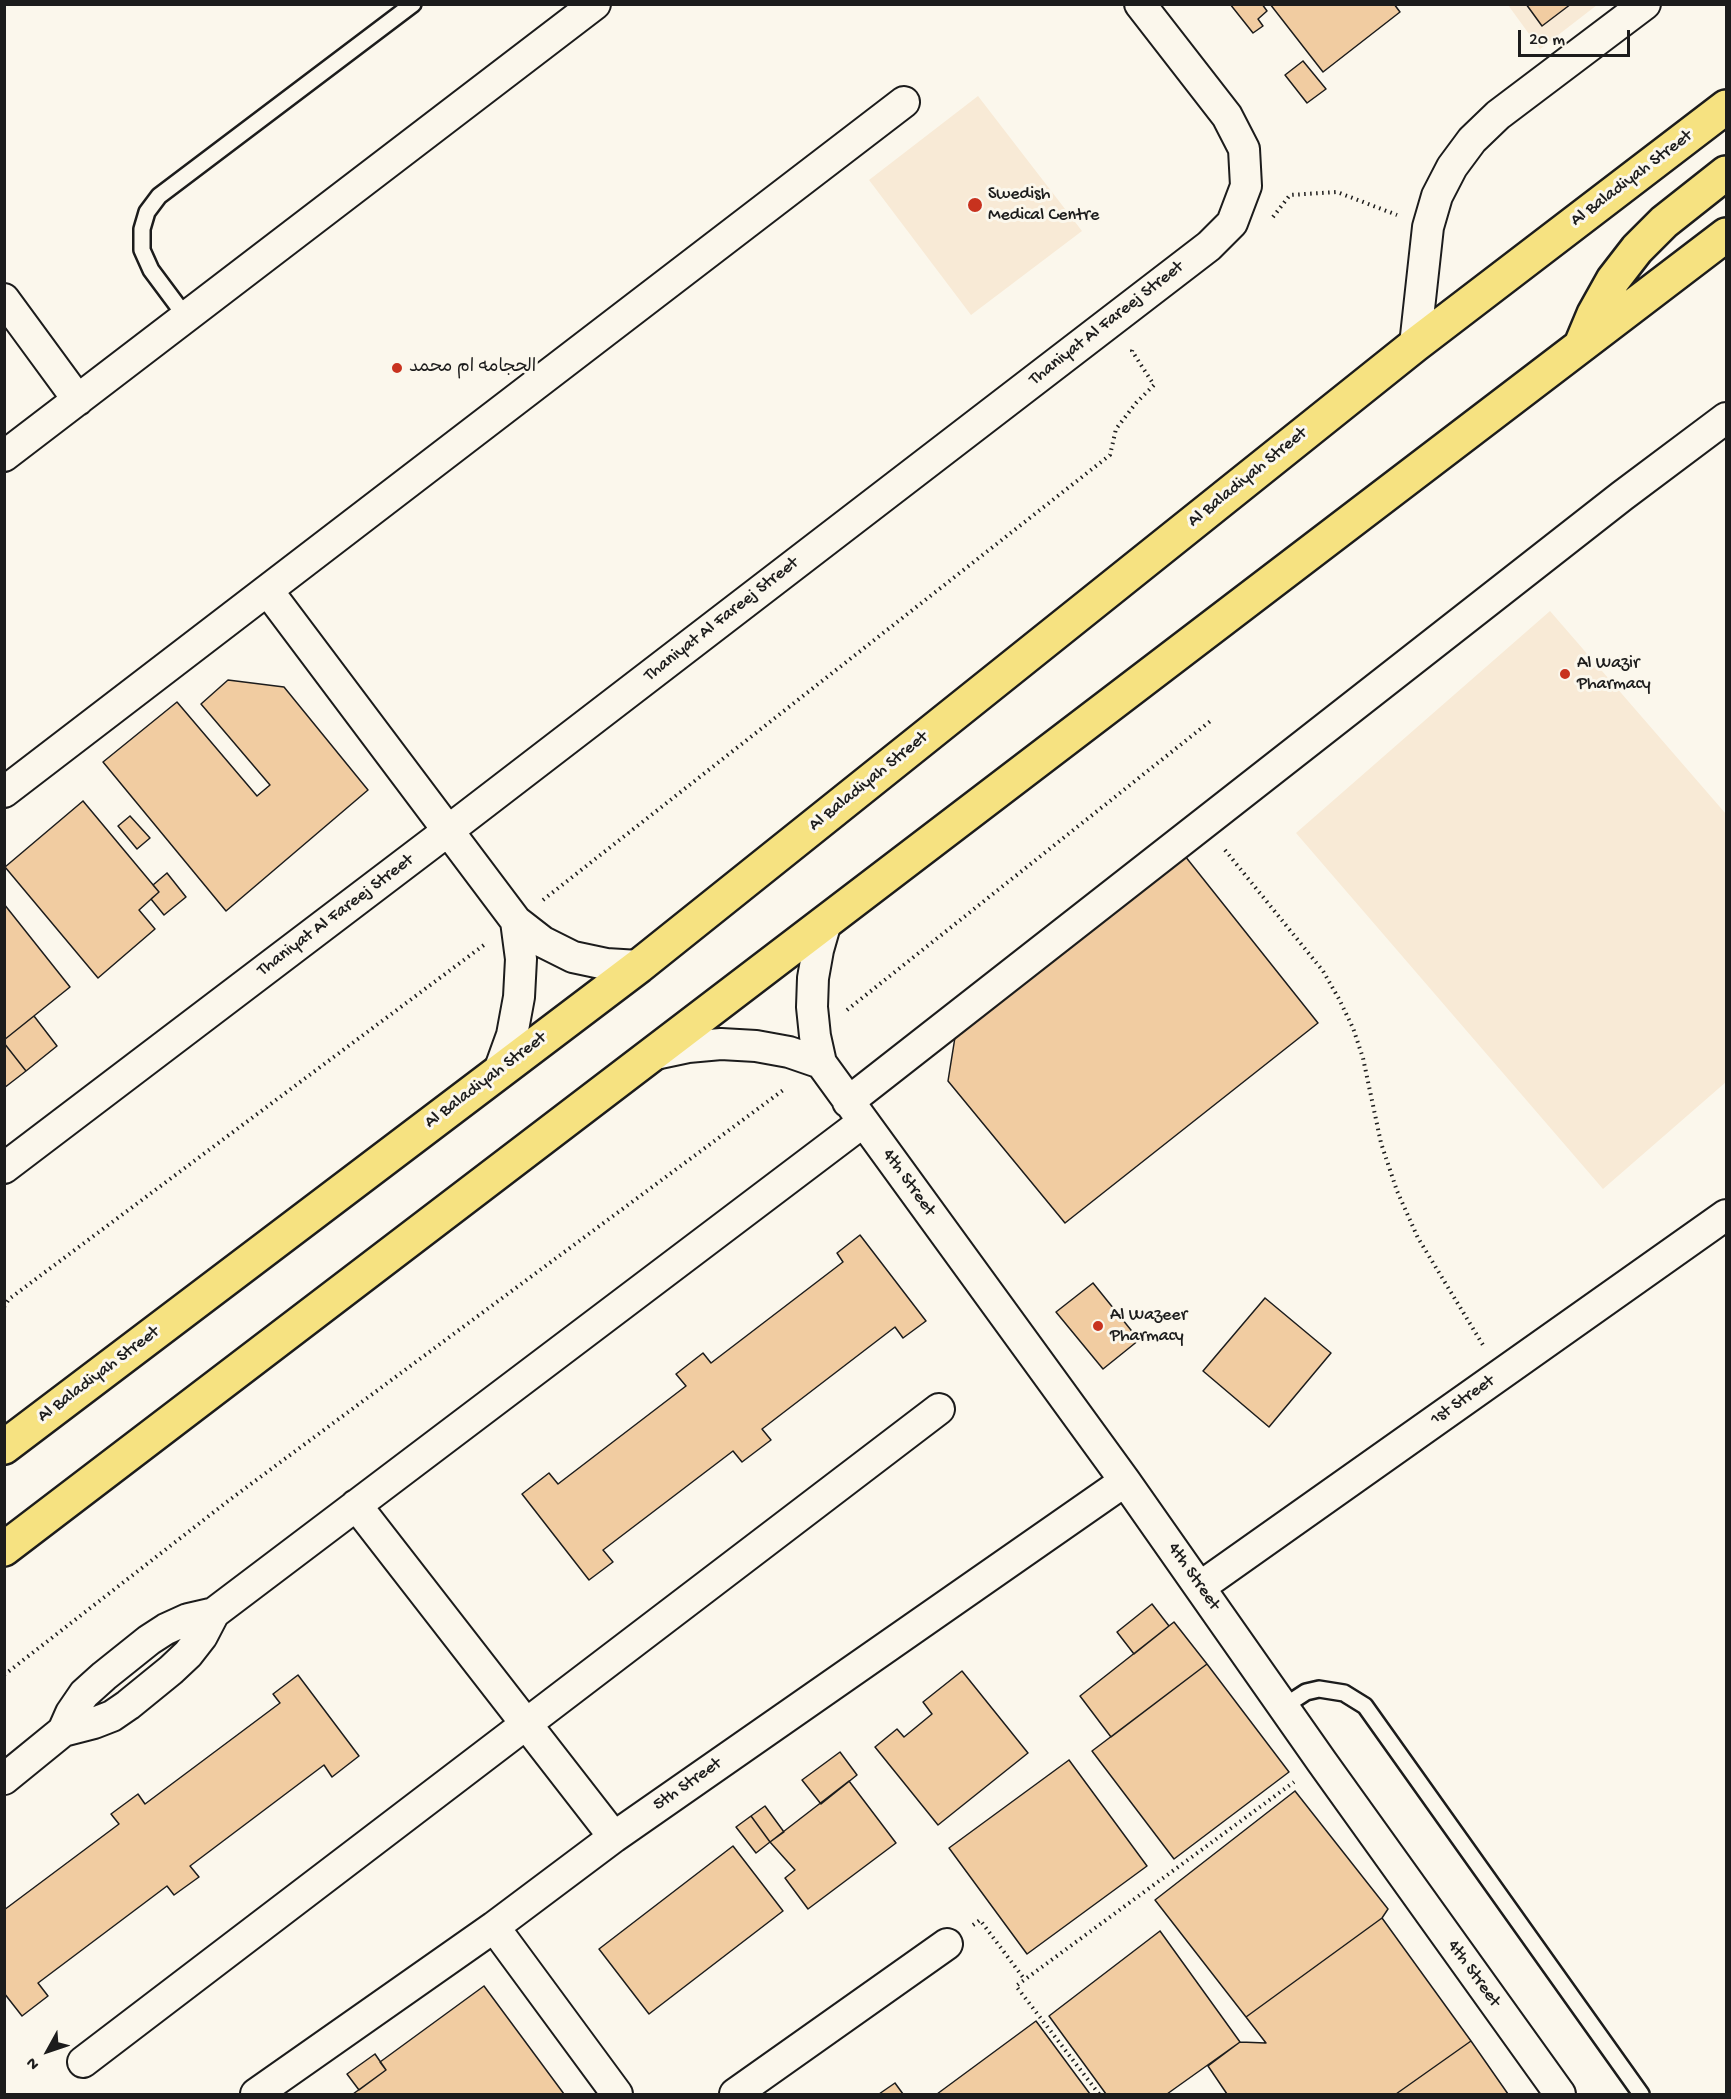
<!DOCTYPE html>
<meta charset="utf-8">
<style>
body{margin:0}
#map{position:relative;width:1731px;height:2099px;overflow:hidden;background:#fbf7ec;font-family:"Gochi Hand",sans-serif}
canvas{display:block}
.frame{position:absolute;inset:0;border:6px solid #1c1c1c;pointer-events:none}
.north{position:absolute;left:18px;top:2021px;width:60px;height:60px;-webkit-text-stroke:4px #fbf7ec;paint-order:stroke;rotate:230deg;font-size:16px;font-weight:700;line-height:24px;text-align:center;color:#1c1c1c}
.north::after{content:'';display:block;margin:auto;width:21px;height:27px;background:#1c1c1c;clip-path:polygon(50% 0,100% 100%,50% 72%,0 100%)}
.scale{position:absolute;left:1518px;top:30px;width:112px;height:27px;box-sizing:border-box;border:3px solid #1c1c1c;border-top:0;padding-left:8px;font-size:18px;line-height:21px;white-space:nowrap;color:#1c1c1c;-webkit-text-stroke:4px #fbf7ec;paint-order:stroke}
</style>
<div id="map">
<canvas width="1731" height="2099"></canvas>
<div class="frame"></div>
<div class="north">N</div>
<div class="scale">20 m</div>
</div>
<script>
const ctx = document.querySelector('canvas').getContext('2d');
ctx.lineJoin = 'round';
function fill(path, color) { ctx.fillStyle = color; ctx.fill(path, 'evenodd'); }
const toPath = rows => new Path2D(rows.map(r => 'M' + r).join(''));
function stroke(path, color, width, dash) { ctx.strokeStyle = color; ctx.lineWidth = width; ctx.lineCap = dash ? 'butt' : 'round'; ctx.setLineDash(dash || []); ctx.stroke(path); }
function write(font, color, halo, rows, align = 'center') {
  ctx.font = font + ' "Gochi Hand","Playpen Sans Arabic",sans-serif'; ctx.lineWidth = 6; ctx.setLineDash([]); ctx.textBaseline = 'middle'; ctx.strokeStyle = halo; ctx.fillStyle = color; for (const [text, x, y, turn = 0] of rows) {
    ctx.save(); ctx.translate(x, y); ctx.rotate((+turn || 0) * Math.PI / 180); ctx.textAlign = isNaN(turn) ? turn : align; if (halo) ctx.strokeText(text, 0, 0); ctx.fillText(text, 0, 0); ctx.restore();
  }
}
fill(toPath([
 [1508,5,1597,5,1540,49],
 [978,96,1082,231,971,315,869,180],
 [1550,611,1726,814,1726,1082,1603,1189,1296,833]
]), '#f8ead6');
const building = toPath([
 [1230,4,1262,4,1267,11,1258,19,1263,26,1253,33,1230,4],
 [1270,4,1394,4,1400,12,1323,72,1270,4],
 [1526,4,1571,4,1542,26,1526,4],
 [1303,61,1326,89,1307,103,1285,75,1303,61],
 [228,680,284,687,368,790,226,911,103,762,177,702,257,796,270,785,201,704,228,680],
 [83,801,159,892,139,910,155,929,98,978,5,867,83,801],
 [130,816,150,838,137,849,118,826,130,816],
 [1181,851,1318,1023,1065,1223,948,1081,956,1031,1181,851],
 [167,873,186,897,164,915,151,899,159,892,153,885,167,873],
 [4,904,70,987,4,1040,4,904],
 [34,1016,57,1046,26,1071,4,1043,4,1040,34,1016],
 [4,1043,26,1071,4,1088,4,1043],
 [860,1235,926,1321,903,1338,895,1327,762,1429,771,1440,742,1462,733,1451,603,1550,613,1562,589,1580,522,1494,549,1473,558,1484,686,1386,676,1374,703,1353,711,1363,843,1262,837,1253,860,1235],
 [1093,1283,1139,1340,1103,1369,1056,1312,1093,1283],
 [1265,1298,1331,1353,1269,1427,1203,1371,1265,1298],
 [1152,1604,1169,1626,1134,1654,1117,1632,1152,1604],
 [1174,1622,1207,1664,1111,1737,1080,1696,1174,1622],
 [1207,1664,1289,1772,1174,1859,1092,1751,1207,1664],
 [962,1671,1028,1753,938,1825,875,1747,897,1729,904,1737,932,1714,923,1702,962,1671],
 [298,1675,359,1756,332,1777,324,1765,190,1866,199,1877,174,1895,167,1886,38,1983,48,1996,22,2016,4,1993,4,1910,119,1824,111,1814,138,1794,145,1804,280,1703,273,1694,298,1675],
 [840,1752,857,1775,821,1804,802,1780,840,1752],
 [1069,1760,1147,1866,1027,1954,949,1848,1069,1760],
 [849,1781,896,1843,808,1909,785,1878,795,1870,770,1842,849,1781],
 [1295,1791,1388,1909,1382,1918,1246,2017,1155,1900,1295,1791],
 [765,1806,784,1832,770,1842,751,1816,765,1806],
 [751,1816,770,1842,756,1853,736,1827,751,1816],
 [733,1846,783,1911,649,2014,599,1949,733,1846],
 [1382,1918,1471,2041,1396,2094,1227,2094,1208,2066,1240,2042,1266,2043,1246,2017,1382,1918],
 [1160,1931,1240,2042,1167,2094,1106,2094,1049,2016,1160,1931],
 [484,1986,564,2094,353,2094,386,2070,380,2062,484,1986],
 [1036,2021,1090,2094,937,2094,1036,2021],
 [1471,2041,1508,2094,1396,2094,1471,2041],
 [375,2054,386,2070,359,2090,347,2074,375,2054],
 [895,2083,903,2094,879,2094,895,2083]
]);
fill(building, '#f1cca1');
stroke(building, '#1c1c1c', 1.5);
const service = toPath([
 [186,317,151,270,142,250,142,229,147,212,159,196,413,4],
 [1283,1707,1306,1692,1319,1689,1344,1693,1365,1706,1641,2094]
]);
const minor = toPath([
 [4,299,78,400],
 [1415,345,1428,227,1437,196,1452,167,1472,140,1498,115,1645,4],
 [4,456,595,4],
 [268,591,516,921,543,942,573,957,606,964,639,966],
 [4,792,904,102],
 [826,922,818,950,813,978,812,1007,815,1036,821,1063,1125,1481,1322,1762,1560,2094],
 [655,1054,688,1047,721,1044,756,1046,789,1052,821,1063],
 [499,1071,512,1035,519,997,521,959,516,921],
 [848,1102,1622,496,1726,418],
 [4,1168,449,830,1209,246,1232,223,1246,186,1244,149,1227,116,1140,4],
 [356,1505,614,1837],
 [1200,1587,1726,1215],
 [63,1731,94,1723,112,1716,128,1705,171,1670,188,1654,202,1636,214,1613],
 [4,1779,63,1731,71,1713,84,1694,104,1676,149,1640,166,1629,188,1619,214,1613,863,1122],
 [494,1927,617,2094],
 [83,2062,939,1409],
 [256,2094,494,1927,614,1837,1125,1481],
 [735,2094,947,1944]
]);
const primary = toPath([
 [1581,345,1594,314,1613,280,1637,249,1664,222,1726,173],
 [4,1447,639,966,1415,345,1726,107],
 [4,1549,1726,235]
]);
stroke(service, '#1c1c1c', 20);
stroke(minor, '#1c1c1c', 34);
stroke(primary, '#1c1c1c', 38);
stroke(toPath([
 [1273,217,1290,195,1337,192,1397,215],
 [1225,850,1323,971,1339,999,1353,1028,1363,1058,1381,1143,1397,1191,1418,1238,1483,1345],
 [543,900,1110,455,1116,429,1136,403,1154,385,1132,351,1133,348],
 [847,1010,1213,719],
 [4,1307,9,1299,484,945],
 [4,1675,232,1498,786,1088],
 [973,1925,980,1920,1025,1980],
 [1099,2094,1016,1986,1294,1782]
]), '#1c1c1c', 4, [1.5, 4.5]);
stroke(service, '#fbf7ec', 15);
stroke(minor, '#fbf7ec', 30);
stroke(primary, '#f6e281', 33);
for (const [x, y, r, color] of [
 [975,205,8,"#c8321e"],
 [397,368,6,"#c8321e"],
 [1565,674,6,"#c8321e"],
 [1098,1326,6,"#c8321e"]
]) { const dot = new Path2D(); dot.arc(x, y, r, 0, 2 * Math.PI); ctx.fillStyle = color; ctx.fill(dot); stroke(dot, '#fbf7ec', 2); }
write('18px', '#1c1c1c', '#fbf7ec', [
 ["Al Baladiyah Street",1632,179,-37],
 ["Thaniyat Al Fareej Street",1107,324,-38],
 ["Al Baladiyah Street",1248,478,-39],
 ["Thaniyat Al Fareej Street",722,620,-38],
 ["Al Baladiyah Street",869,782,-39],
 ["Thaniyat Al Fareej Street",336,916,-37],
 ["Al Baladiyah Street",486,1081,-37],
 ["4th Street",908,1183,54],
 ["Al Baladiyah Street",99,1375,-37],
 ["1st Street",1463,1401,-35],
 ["4th Street",1193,1577,55],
 ["5th Street",688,1785,-35],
 ["4th Street",1473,1974,54]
]);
write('18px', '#1c1c1c', '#fbf7ec', [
 ["Swedish",988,195],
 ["Medical Centre",988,216],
 ["الحجامه ام محمد",409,368],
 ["Al Wazir",1577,664],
 ["Pharmacy",1577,685],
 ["Al Wazeer",1110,1316],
 ["Pharmacy",1110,1337]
], 'left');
</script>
